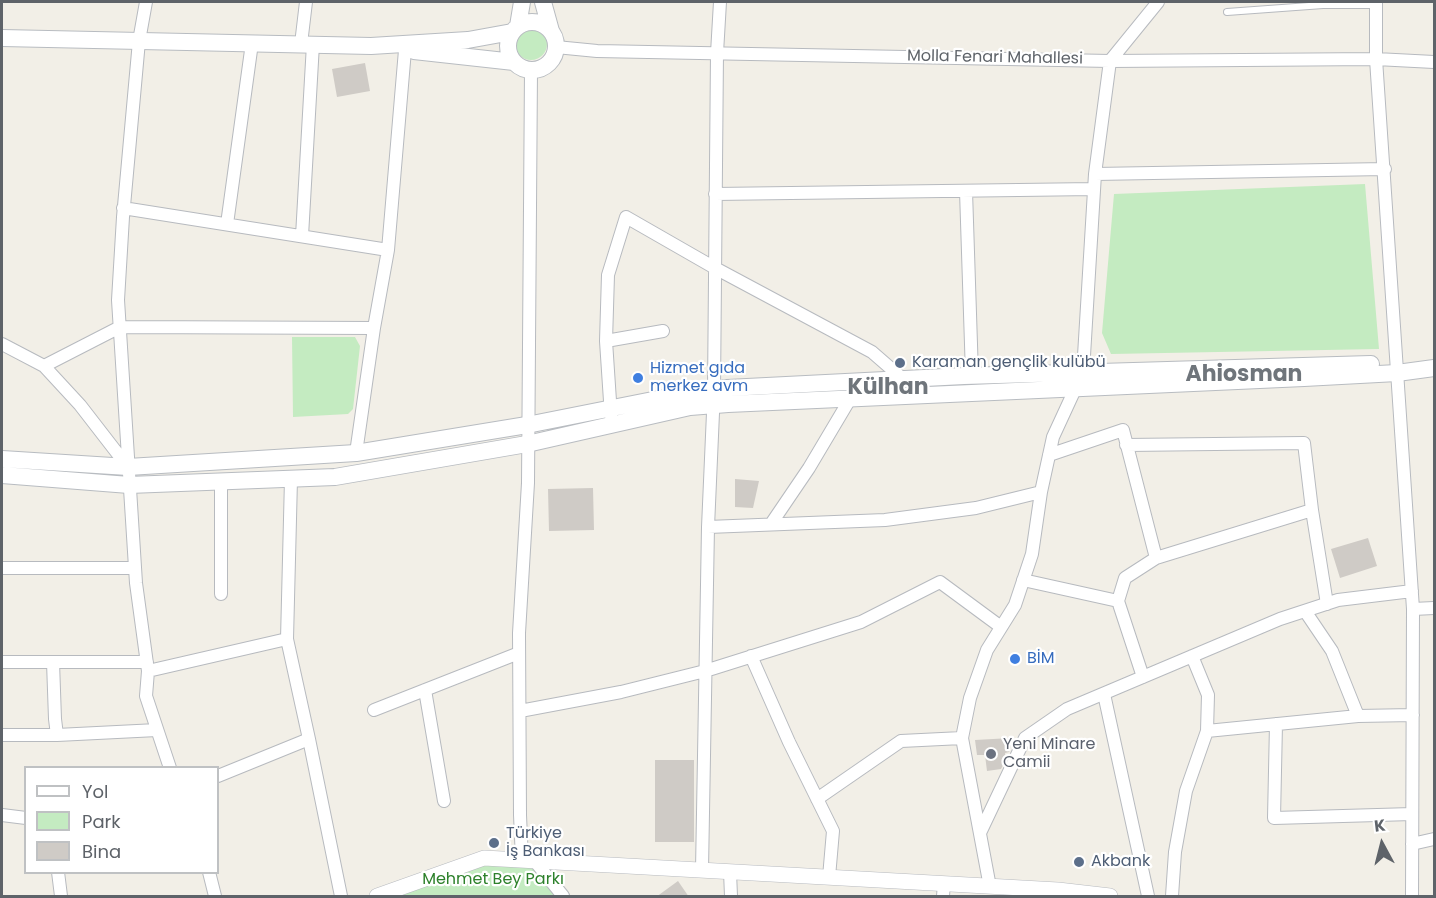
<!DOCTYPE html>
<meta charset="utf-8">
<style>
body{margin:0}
#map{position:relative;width:1436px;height:898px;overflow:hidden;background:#f2efe7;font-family:Poppins,sans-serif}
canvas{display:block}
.frame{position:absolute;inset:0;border:3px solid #5e6369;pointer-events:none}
.legend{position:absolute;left:24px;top:766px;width:195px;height:108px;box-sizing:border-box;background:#fff;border:2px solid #bfc1c3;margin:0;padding:8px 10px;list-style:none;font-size:18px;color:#5e6369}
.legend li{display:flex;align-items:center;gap:12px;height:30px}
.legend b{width:30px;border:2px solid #bfc1c3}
.north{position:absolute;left:1352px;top:814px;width:60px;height:60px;-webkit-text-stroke:4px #fff;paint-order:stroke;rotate:353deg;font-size:16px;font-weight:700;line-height:24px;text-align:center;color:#5e6369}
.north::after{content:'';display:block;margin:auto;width:21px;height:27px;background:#5e6369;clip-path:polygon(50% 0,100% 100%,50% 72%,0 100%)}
</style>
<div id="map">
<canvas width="1436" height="898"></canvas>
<div class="frame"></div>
<ul class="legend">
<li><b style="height:8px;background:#fff"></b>Yol</li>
<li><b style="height:16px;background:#c4ebc1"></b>Park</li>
<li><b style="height:16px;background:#cfcbc6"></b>Bina</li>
</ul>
<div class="north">K</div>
</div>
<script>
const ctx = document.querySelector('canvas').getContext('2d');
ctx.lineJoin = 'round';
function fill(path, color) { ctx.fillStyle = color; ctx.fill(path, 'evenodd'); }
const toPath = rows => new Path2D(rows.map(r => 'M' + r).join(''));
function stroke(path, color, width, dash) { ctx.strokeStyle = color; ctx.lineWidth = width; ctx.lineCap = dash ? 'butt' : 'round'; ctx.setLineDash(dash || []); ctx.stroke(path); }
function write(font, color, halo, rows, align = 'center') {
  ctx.font = font + ' Poppins,sans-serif'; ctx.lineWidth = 4.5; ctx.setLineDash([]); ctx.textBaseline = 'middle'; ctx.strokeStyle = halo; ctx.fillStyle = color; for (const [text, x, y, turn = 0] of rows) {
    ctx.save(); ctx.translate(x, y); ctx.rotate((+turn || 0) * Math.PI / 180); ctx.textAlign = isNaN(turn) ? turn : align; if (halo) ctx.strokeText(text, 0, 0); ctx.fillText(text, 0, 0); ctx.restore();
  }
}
fill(toPath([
 '515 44a16 16 0 1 1 32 0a16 16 0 1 1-32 0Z',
 [1365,184,1379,349,1111,354,1102,333,1114,194],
 [292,337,355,337,360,346,353,409,348,414,293,417],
 [485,861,531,864,556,896,385,896]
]), '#c4ebc1');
fill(toPath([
 [365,63,370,91,337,97,332,69],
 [735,479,759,481,753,508,735,507],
 [593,488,594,530,549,531,548,489],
 [1368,538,1377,566,1340,578,1331,549],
 [1011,738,1012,746,1009,752,1005,753,1006,759,1001,769,987,771,985,755,977,755,975,740],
 [655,760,694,760,694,842,655,842],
 [678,881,689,897,656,897]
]), '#cfcbc6');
const service = toPath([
 [1227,12,1323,5,1376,5]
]);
const minor = toPath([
 [146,2,139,41,123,217,118,300,136,583,148,671,146,696,170,768],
 [1376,2,1376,59,1413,609,1412,896],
 [301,44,306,2],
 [556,47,597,51,1110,61,1376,59,1434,62],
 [1095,174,1385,169],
 [966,191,972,375],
 [715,194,1094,189],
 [123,208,388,250],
 [227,224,252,43],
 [302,236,313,44],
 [606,341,663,331],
 [2,344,44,366,80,405,128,467],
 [44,366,120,327,374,328],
 [611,416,606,341,608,275,626,217,715,268,872,352,903,379],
 [1126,445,1304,443,1312,510,1327,604],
 [356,453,374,328,388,250,405,50],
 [1049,455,1123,430,1156,558],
 [291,479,287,639,309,739,341,896],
 [771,524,809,468,850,399],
 [708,527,885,520,976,508,1041,492],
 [2,568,135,568],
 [1023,580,1118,601,1143,677],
 [221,594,221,482],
 [1118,601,1125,578,1156,558,1312,510],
 [1413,609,1434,608],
 [1305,611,1332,651,1358,716],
 [751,656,789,742,833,831,829,877],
 [2,662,147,662],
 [53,662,55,719,57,735],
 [148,671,287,639],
 [425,690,444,801],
 [1104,694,1148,896],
 [374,710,519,653],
 [520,711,621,692,705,671,861,622,940,582,1001,627],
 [1276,724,1274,818,1412,814],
 [1207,731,1358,716,1413,715],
 [2,735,57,735,157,730],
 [218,776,309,739],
 [817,799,901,741,962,738],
 [2,815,26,818],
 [980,833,1025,738,1067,709,1280,619,1338,600,1412,591],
 [1412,844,1434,839],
 [522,860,520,815,519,633,528,483,531,70],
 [534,860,563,896],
 [702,870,708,527,714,390,717,53,720,2],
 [58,872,61,896],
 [209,872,215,896],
 [730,872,731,896],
 [990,887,962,738,970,698,987,650,1015,605,1032,554,1041,492,1053,437,1083,372,1095,174,1110,61,1158,2],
 [943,896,944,884],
 [1172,896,1175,852,1186,791,1207,731,1208,695,1192,656]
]);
const tertiary = toPath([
 [377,896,484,858,1058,890,1110,896]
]);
const secondary = toPath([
 [543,2,551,31],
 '508 46a24 24 0 1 1 48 0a24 24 0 1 1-48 0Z',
 [518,26,522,2],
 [2,38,371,46,468,40,512,32],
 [414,51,514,62],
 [2,459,128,467,356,453,527,425,693,392,727,388,964,376,1371,364],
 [2,475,129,485,335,477,527,444,690,407,728,404,1304,378,1397,373,1434,368]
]);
stroke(service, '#b7babf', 8);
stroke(minor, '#b7babf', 14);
stroke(tertiary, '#b7babf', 16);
stroke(secondary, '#b8bcc1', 18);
stroke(service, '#fff', 6);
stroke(minor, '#fff', 12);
stroke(tertiary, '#fff', 15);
stroke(secondary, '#fff', 16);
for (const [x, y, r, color] of [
 [900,363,6,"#5c6f8a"],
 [638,378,6,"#3f7fe0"],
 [1015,659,6,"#3f7fe0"],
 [991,754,6,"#6b7280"],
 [494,843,6,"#5c6f8a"],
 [1079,862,6,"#5c6f8a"]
]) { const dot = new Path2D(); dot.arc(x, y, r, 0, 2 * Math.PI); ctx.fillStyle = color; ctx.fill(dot); stroke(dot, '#fff', 2); }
write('16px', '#5e6369', '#fff', [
 ["Molla Fenari Mahallesi",995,58,1]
]);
write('16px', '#4e5e75', '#fff', [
 ["Karaman gençlik kulübü",912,363],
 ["Türkiye",506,834],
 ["İş Bankası",506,852],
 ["Akbank",1091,862]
], 'left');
write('16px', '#366cbe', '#fff', [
 ["Hizmet gıda",650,369],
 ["merkez avm",650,387],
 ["BİM",1027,659]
], 'left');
write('16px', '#5b616d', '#fff', [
 ["Yeni Minare",1003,745],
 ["Camii",1003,763]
], 'left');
write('16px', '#2d812b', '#fff', [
 ["Mehmet Bey Parkı",493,880]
]);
write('bold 22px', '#6f757b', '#fff', [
 ["Ahiosman",1244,375],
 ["Külhan",888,388]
]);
</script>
